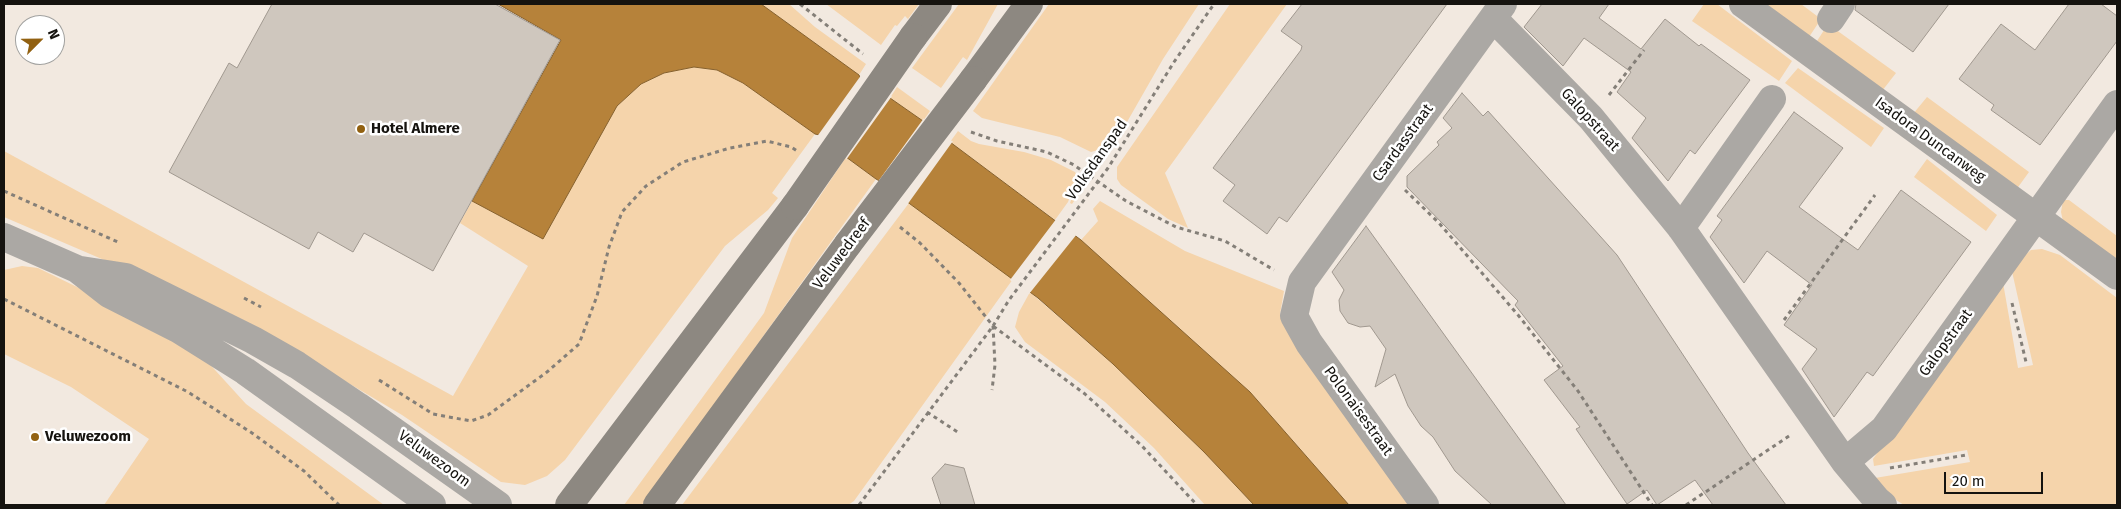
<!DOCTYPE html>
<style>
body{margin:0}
#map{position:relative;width:2121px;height:509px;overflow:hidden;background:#f2e9e0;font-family:"Fira Sans",sans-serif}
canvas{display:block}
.frame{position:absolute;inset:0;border:5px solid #15130f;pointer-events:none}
.north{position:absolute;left:15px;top:15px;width:50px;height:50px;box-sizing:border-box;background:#fff;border:1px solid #a1a19f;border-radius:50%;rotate:67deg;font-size:14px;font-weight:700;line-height:20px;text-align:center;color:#15130f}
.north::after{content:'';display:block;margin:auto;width:18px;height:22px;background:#926111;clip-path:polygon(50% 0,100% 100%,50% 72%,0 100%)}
.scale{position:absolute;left:1944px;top:472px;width:99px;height:22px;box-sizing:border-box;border:2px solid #15130f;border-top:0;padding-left:6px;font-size:15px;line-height:18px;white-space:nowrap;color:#15130f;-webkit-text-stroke:4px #fff;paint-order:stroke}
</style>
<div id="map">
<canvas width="2121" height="509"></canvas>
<div class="frame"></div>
<div class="north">N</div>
<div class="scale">20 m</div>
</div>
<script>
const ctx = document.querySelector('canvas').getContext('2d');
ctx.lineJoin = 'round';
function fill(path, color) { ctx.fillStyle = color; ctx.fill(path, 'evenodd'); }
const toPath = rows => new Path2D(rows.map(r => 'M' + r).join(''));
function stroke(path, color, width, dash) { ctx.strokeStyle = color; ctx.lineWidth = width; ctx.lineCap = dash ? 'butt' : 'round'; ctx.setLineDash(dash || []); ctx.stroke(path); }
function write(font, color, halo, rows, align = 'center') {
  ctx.font = font + ' "Fira Sans",sans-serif'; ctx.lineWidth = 5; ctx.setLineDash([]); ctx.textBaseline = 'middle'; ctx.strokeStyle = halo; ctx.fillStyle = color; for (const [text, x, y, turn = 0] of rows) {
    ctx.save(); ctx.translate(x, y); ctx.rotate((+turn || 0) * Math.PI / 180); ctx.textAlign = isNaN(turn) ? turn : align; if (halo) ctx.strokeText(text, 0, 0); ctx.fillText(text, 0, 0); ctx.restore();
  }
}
fill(toPath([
 [761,4,789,4,815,27,866,64,859,75],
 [826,4,919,4,908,19,905,16,897,26,895,25,881,45],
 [959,4,998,4,967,60,963,57,941,88,912,68],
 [1049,4,1199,4,1163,59,1111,150,1104,144,1098,150,1091,152,1060,137,994,121,982,118,973,111],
 [1230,4,1287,4,1165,173,1188,228,1168,219,1121,185,1117,179,1117,167],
 [1704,4,1717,4,1792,61,1779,81,1692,21],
 [1763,4,1801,4,1821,19,1809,37],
 [1828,24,1896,73,1882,91,1817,41],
 [694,67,717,70,743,83,815,134,772,193,778,198,768,210,725,246,565,460,547,476,525,485,501,482,402,415,254,327,132,272,4,217,4,151,453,396,528,266,460,223,472,201,543,239,617,106,641,84,664,73],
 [1798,68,1884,128,1871,147,1785,83],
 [897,87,930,111,923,121,890,98],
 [1927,97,2029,172,2016,190,1913,114],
 [958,131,971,141,979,144,1024,152,1051,160,1075,172,1082,184,1081,191,1072,204,1070,203,1075,190,1073,189,1068,202,1055,220,950,142],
 [846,157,876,179,642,505,624,505,764,313,792,238],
 [1927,159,1997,215,1986,231,1914,177],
 [2063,200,2069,200,2117,236,2117,266,2064,226,2061,212],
 [1100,201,1185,251,1284,291,1280,314,1340,409,1413,505,1349,505,1250,392,1081,240,1098,221,1093,209],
 [909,203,1013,279,854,501,848,505,682,505],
 [2042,249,2060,255,2117,298,2117,505,1904,505,1888,495,1875,478,1970,462,1967,450,1874,466,1873,459,2002,277,2018,368,2033,365,2011,267,2031,250],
 [22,266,38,268,112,304,195,348,246,404,384,505,104,505,149,439,71,387,4,354,4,270],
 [1030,292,1113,364,1204,452,1254,505,1205,505,1154,448,1105,402,1025,342,1015,327,1019,312]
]), '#f5d4ab');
const water = toPath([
 [498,4,761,4,859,75,862,82,890,98,923,121,947,143,950,142,1081,240,1250,392,1349,505,1254,505,1204,452,1113,364,1038,298,906,201,907,197,876,179,846,157,824,136,815,134,743,83,717,70,694,67,664,73,641,84,617,106,543,239,472,201,561,40,498,4]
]);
fill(water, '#b6823a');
stroke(water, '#86612d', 1);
fill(toPath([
 [862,74,864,80,887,96,892,96,846,160,844,154,823,138,816,138],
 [924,118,924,124,947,140,953,141,907,205,904,202,904,198,882,182,877,183],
 [1057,218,1077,234,1029,294,1010,280]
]), '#f2e9e0');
const building = toPath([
 [272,4,495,4,560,40,433,271,364,233,353,252,318,232,309,249,169,172,229,63,237,68,272,4],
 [1302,4,1447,4,1287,222,1279,217,1267,234,1223,201,1235,185,1213,168,1301,50,1302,46,1281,31,1302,4],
 [1542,4,1609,4,1599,18,1641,49,1665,19,1699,46,1701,44,1750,80,1695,154,1690,150,1668,181,1632,138,1646,118,1617,92,1631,72,1584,38,1563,66,1524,27,1542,4],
 [1856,4,1949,4,1913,52,1855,10,1856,4],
 [2069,4,2101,4,2117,16,2117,41,2040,145,1991,110,1994,105,1959,79,2001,24,2035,50,2069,4],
 [1462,93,1483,116,1488,111,1617,255,1748,453,1786,505,1713,505,1695,480,1657,505,1647,490,1627,504,1576,429,1580,427,1544,380,1563,366,1515,305,1518,301,1407,187,1407,176,1439,145,1437,142,1452,128,1443,118,1462,93],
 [1794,112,1843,148,1799,207,1837,235,1858,250,1901,190,1971,242,1873,376,1867,372,1834,417,1802,369,1817,349,1784,325,1812,285,1767,251,1744,283,1710,237,1722,220,1717,216,1794,112],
 [1366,226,1533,458,1566,505,1492,505,1455,471,1433,437,1421,426,1408,406,1395,374,1375,387,1386,349,1370,326,1360,327,1348,323,1340,311,1339,300,1344,290,1332,272,1366,226],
 [945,464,964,468,975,505,941,505,932,478,945,464]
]);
fill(building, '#cfc7be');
stroke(building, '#a0988f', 1);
stroke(toPath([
 [800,4,863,54],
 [1609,95,1644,50],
 [971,132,997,141,1047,152,1074,165,1126,201,1176,227,1225,241,1274,270],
 [1405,190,1439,223,1518,315,1578,391,1652,505],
 [4,191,120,243],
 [900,227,920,243,959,283,993,326,995,365,992,390],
 [244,298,261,307],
 [4,299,188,392,252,433,304,471,339,505],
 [2012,303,2026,362],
 [1784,320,1875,195],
 [993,326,1009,300,1108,168,1174,62,1214,4],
 [379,380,433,414,471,421,488,415,547,372,579,344,597,296,609,247,622,212,646,186,683,162,730,148,767,141,791,147,797,151],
 [927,412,959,433],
 [1890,468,1966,455],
 [859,505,993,326,1085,394,1142,446,1197,505],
 [1686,505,1789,436]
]), '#847f78', 3, [4, 4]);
stroke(toPath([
 [1743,4,2117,276],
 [1493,18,1591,118,1681,228,1845,462,1877,500,1883,505],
 [1831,19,1841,4],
 [1681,228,1772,99],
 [4,237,77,269,109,294,178,329,245,371,432,505],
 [81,270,126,277,253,340,297,365,358,406,498,505],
 [1845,462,1884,429,2117,104],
 [1425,505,1309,343,1294,316,1302,282,1503,4]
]), '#aba8a4', 28);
stroke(toPath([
 [913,37,938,4],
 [973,80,1029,4],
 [569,505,795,206],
 [657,505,848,244]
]), '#8d8881', 28);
stroke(toPath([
 [795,206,913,37],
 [848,244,973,80]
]), '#8d8881', 28);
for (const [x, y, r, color] of [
 [361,129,5,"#926111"],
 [35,437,5,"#926111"]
]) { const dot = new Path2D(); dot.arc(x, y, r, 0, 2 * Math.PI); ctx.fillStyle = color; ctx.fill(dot); stroke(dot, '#fff', 2); }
write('15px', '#15130f', '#fff', [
 ["Galopstraat",1590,120,48],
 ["Isadora Duncanweg",1930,140,36],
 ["Csardasstraat",1403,143,-54],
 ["Volksdanspad",1097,160,-55],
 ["Veluwedreef",842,254,-53],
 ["Galopstraat",1946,343,-54],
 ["Polonaisestraat",1358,411,54],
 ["Veluwezoom",434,459,36]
]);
write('bold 15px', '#15130f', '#fff', [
 ["Hotel Almere",371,129],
 ["Veluwezoom",45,437]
], 'left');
</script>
